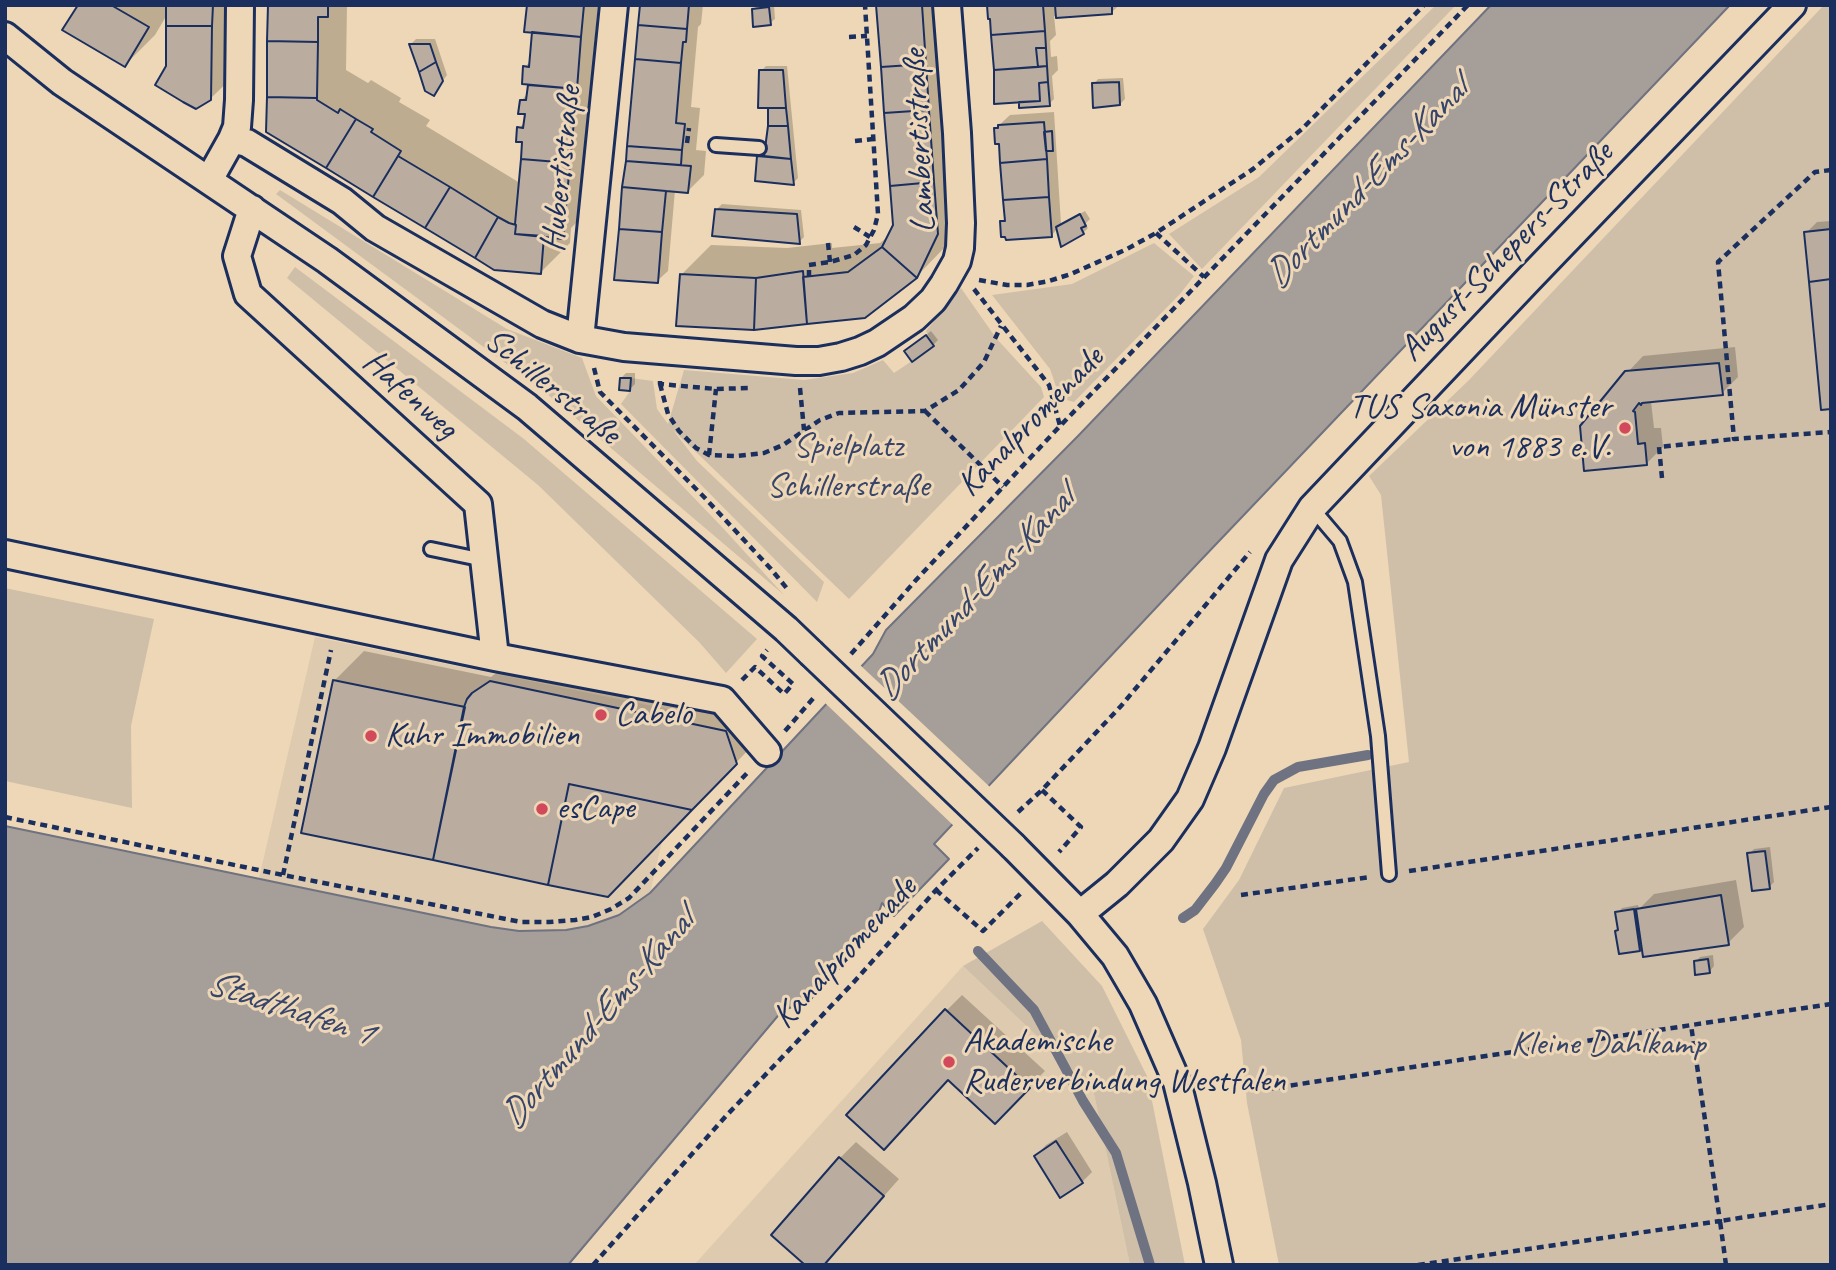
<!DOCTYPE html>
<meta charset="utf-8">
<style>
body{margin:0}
#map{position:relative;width:1836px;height:1270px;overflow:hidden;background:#eed7b6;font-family:Caveat,sans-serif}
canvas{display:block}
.frame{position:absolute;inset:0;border:7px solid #1b2f5e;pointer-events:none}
</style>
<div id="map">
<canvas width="1836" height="1270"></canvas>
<div class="frame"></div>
</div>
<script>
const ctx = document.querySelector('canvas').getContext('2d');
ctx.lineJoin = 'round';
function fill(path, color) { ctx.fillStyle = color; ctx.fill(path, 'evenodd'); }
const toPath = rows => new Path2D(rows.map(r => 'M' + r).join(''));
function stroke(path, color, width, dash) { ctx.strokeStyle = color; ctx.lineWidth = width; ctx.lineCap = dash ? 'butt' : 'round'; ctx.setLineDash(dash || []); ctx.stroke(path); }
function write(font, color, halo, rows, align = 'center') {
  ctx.font = font + ' Caveat,sans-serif'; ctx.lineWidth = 6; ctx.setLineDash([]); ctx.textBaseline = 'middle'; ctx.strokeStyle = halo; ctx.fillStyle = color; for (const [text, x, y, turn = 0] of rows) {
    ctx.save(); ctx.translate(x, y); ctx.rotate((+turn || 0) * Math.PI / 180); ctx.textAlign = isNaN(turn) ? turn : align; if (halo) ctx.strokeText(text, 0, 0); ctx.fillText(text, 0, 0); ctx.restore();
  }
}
fill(toPath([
 [315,637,692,714,650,893,619,914,588,926,566,930,519,931,491,927,259,878],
 [963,966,1093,1089,1130,1265,694,1265]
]), '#decaaf');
fill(toPath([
 [1436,5,1456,5,1202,269,1169,234,1259,177],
 [1824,5,1831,5,1831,1265,1279,1265,1247,1103,1241,1040,1203,929,1239,880,1284,788,1409,762,1381,495,1369,476,1469,380],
 [280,190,507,329,582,358,596,396,722,527,784,595,546,393,276,194],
 [1154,243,1194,276,1180,294,1074,402,1060,398,1050,369,992,295,1072,284],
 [295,267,524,439,757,639,726,673,699,642,538,485,287,278],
 [961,288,996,338,1041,387,1044,397,849,599,673,430,697,461,824,582,817,602,621,404,630,391,631,378,653,381,657,409,668,424,684,370,804,380,853,373,883,360,894,373,934,346,926,331],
 [5,588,154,619,131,726,132,808,5,781],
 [1042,921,1102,986,1147,1076,1185,1265,1130,1265,1093,1089,963,966]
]), '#cfbfa9');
const water = toPath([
 [1491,5,1730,5,1200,561,934,844,949,859,894,916,882,903,878,915,879,923,801,1008,792,1007,782,1011,568,1265,5,1265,5,826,491,927,519,931,566,930,588,926,619,915,650,893,873,654,886,630,1078,436,1491,5]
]);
fill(water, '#a69e98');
stroke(water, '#6e7281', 2);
fill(toPath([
 [859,664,991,788,955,827,824,702]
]), '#eed7b6');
fill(toPath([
 [80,5,241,5,241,69,210,99,167,67,168,13,155,35,125,65],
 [270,5,347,5,346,70,368,83,371,80,401,98,399,102,430,120,426,126,520,183,524,140,519,128,526,121,527,113,521,101,528,93,529,83,525,67,531,60,534,31,528,5,598,5,578,221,571,228,570,243,540,273,495,268,268,131],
 [641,5,703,5,701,24,698,27,691,107,700,108,696,150,706,151,704,175,688,191,675,190,668,271,657,281,624,188],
 [758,5,774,5,775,19,770,23,754,9],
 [878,5,953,5,967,203,946,246,916,277,865,316,681,275,711,245,787,248,832,243,832,248,880,243,889,236,895,225],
 [988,5,1119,5,1112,12,1054,16,1056,35,1050,41,1051,57,1057,56,1058,70,1052,76,1054,99,1049,104,1021,101,997,85,992,17],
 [416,39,435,39,447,75,433,94,411,44],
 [766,66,787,66,798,178,793,183,759,157,764,152,767,152,770,106,761,71],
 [1123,78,1125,99,1120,104,1094,84,1098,79],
 [1054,112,1061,224,1085,211,1090,219,1085,224,1088,228,1083,233,1058,228,1051,236,1002,222,1006,218,1001,142,995,129,1010,115],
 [722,204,801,210,804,237,799,242,717,209],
 [1831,221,1831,407,1806,233,1817,222],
 [931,331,938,340,933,345,911,346],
 [1735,347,1738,377,1722,393,1651,401,1654,428,1661,428,1663,447,1647,463,1586,469,1627,373,1643,356],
 [626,373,635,373,635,384,630,389,621,378],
 [364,651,491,677,513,660,747,710,757,741,607,896,335,680],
 [1770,847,1774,882,1769,887,1749,854,1754,849],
 [1736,880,1744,927,1728,943,1643,946,1640,949,1620,929,1617,913,1622,908,1638,905,1639,909,1654,894],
 [1713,955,1714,966,1710,971,1695,962,1700,957],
 [962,995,1045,1071,995,1121,946,1011],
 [1067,1132,1092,1172,1082,1182,1036,1156,1046,1145],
 [856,1142,899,1179,823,1265,840,1158]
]), '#0003');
stroke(toPath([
 [1183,918,1195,910,1215,884,1226,868,1264,794,1274,780,1298,767,1368,755],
 [978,951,1034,1010,1083,1101,1116,1153,1150,1265]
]), '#6e7281', 10);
const building = toPath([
 [78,5,111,5,149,27,125,67,62,30,78,5],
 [166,5,213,5,212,26,166,26,166,5],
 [268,5,328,5,328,17,318,17,318,42,267,41,268,5],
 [527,5,584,5,581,37,524,32,527,5],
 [640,5,689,5,687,29,638,25,640,5],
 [876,5,922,5,926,64,881,67,876,5],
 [987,5,1043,5,1045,31,991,35,990,19,988,19,987,5],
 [1055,5,1112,5,1112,14,1056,18,1055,5],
 [769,7,771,25,753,27,752,9,769,7],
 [638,25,687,29,686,42,683,42,681,63,635,59,638,25],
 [166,26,212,26,211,100,196,109,183,102,155,85,166,66,166,26],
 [1045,31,1046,48,1036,48,1038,67,994,70,991,35,1045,31],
 [532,32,581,37,577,89,522,84,523,66,529,67,532,32],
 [267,41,318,42,317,98,267,97,267,41],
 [409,44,430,44,436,62,419,72,409,44],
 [1036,48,1046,48,1047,66,1038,67,1036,48],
 [635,59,681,63,676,123,685,124,682,150,627,146,635,59],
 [436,62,443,81,434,96,425,91,419,72,436,62],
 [926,64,929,110,884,113,881,67,926,64],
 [1047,66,1048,82,1039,83,1040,101,994,104,994,70,1047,66],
 [759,70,783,70,786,108,758,108,759,70],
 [1048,82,1050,106,1019,108,1019,102,1040,101,1039,83,1048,82],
 [1119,82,1120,105,1093,108,1092,83,1119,82],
 [528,85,577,89,570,163,521,159,522,142,516,142,517,127,523,128,525,114,518,114,520,100,526,100,528,85],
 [267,97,317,98,317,100,338,113,340,109,356,119,326,168,266,132,267,97],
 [768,108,786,108,788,126,768,126,768,108],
 [929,110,934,182,890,186,884,113,929,110],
 [356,119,373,129,371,132,401,151,373,197,326,168,356,119],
 [1044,122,1047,159,1000,163,999,144,995,144,994,128,998,128,998,125,1044,122],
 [768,126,788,126,791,159,764,156,768,126],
 [1052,131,1053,151,1046,151,1044,132,1052,131],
 [627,146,682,150,681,165,626,161,627,146],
 [398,156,450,187,425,228,373,197,398,156],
 [757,156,791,159,794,185,755,181,757,156],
 [521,159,570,163,563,239,515,234,516,225,515,224,521,159],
 [1047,159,1049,197,1003,200,1000,163,1047,159],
 [626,161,691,166,688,193,622,187,626,161],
 [934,182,938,234,917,278,882,247,893,225,890,186,934,182],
 [450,187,498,217,475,258,425,228,450,187],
 [622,187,666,191,662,232,619,229,622,187],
 [1049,197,1052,237,1006,240,1005,237,1001,237,1000,221,1005,221,1003,200,1049,197],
 [715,209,797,214,800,244,712,236,715,209],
 [1080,214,1086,226,1081,228,1084,234,1061,247,1056,227,1080,214],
 [498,217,509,223,516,225,515,234,544,236,541,274,494,270,475,258,498,217],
 [619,229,662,232,658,283,614,280,619,229],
 [1831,229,1831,279,1809,282,1804,232,1831,229],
 [882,247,917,278,865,318,807,324,803,277,848,272,882,247],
 [803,271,807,324,754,330,756,278,803,271],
 [680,274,756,278,754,330,676,326,680,274],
 [1831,279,1831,409,1821,410,1809,282,1831,279],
 [926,335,934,346,912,362,904,351,926,335],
 [1719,363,1723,395,1642,403,1641,405,1639,403,1633,411,1635,412,1638,444,1645,443,1647,465,1584,471,1580,426,1625,371,1719,363],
 [620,378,631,378,630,391,619,390,620,378],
 [333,680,465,707,433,860,301,833,333,680],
 [490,681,726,731,737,764,692,810,569,784,548,885,433,860,464,707,467,699,472,693,490,681],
 [569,784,692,810,608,897,548,885,569,784],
 [1765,851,1770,889,1752,891,1747,853,1765,851],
 [1721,895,1729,945,1643,957,1636,909,1721,895],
 [1634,909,1640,951,1619,954,1615,931,1618,930,1615,912,1634,909],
 [1708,959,1710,973,1695,975,1694,961,1708,959],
 [945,1009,1030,1088,995,1124,948,1080,884,1150,846,1115,945,1009],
 [1056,1141,1083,1183,1060,1198,1034,1156,1056,1141],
 [839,1157,884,1196,824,1265,805,1265,771,1235,839,1157]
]);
fill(building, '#baada0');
stroke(building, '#1b2f5e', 2);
const lane = toPath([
 [716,145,759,148],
 [1312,508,1340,541,1355,582,1378,736,1389,874],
 [431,549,484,560]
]);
const street = toPath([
 [5,36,62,82,327,260,527,407,786,629,811,653],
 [232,139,247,143,342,201,375,228,542,324,580,339,624,347,796,361,819,361,841,357,860,351,877,343,914,318,933,300,944,284,957,261,960,248,961,223,957,133,947,5],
 [209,180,232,139,237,127,239,100,240,5],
 [252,209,237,256,248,294,478,504,495,657],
 [580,339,614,5],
 [5,554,495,657,722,700,767,752],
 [1013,846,1080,914,1115,956,1143,1004,1177,1082,1202,1183,1219,1265],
 [1080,914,1117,884,1161,840,1190,799,1212,748,1279,560,1312,508,1528,280,1792,5]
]);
stroke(lane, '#1b2f5e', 18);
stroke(street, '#1b2f5e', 32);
stroke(toPath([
 [849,37,867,36],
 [855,141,873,139],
 [687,143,689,128],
 [1831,170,1815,172,1718,262,1734,439,1831,432],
 [854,227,870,237],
 [1156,233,1204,277],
 [828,243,830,262],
 [809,277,809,265,830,262,854,255,866,245,874,230,878,214,865,5],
 [979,280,1007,285,1027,285,1049,281,1071,274,1127,249,1156,233,1253,169,1302,129,1424,5],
 [974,289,1049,385,1060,426],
 [594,368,600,392,704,497,771,569,789,591],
 [660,381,660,384,716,389,749,388],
 [660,384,668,414,679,431,696,448,709,455,736,456,764,453,783,445,820,420,839,413,925,411,959,390,984,362,1001,326],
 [800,388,804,430],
 [925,411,1003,487],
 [709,455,716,389],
 [1662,478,1659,447,1734,439],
 [851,654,916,580,1060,426,1468,5],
 [742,680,755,667,784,694,793,684,762,656,767,650],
 [785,731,816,695],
 [1042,790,1081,827,1059,852],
 [1018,812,1042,790,1121,706,1250,552],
 [5,817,268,872,521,922,549,922,575,920,592,917,611,909,629,898,749,771],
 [1409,871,1831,807],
 [283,875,331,650],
 [936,890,983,931,1022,892],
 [1241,895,1370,877],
 [801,1008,879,923],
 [1267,1089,1831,1004],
 [593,1265,726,1116,853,983,936,890,978,848],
 [1418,1265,1720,1221,1691,1025],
 [1726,1265,1720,1221,1831,1204]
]), '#1b2f5e', 4.5, [7, 5]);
stroke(lane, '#eed7b6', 12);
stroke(street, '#eed7b6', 26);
const streetBridge = toPath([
 [811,653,1013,846]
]);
stroke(streetBridge, '#1b2f5e', 32, []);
stroke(streetBridge, '#eed7b6', 26);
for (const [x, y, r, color] of [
 [1625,428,7,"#d1495b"],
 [601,715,7,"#d1495b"],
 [371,736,7,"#d1495b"],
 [542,809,7,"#d1495b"],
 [949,1062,7,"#d1495b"]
]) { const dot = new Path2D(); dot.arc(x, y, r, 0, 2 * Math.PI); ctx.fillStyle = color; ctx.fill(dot); stroke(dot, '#eed7b6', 2.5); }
write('35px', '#1b2f5e', '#eed7b6', [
 ["Lambertistraße",920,141,-93],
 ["Hubertistraße",562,169,-84],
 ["August-Schepers-Straße",1507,252,-46],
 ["Schillerstraße",552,387,39],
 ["Hafenweg",410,395,42],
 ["Kanalpromenade",1031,422,-46],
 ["Kanalpromenade",845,953,-47]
]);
write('35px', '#1b2f5e', '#eed7b6', [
 ["TUS Saxonia Münster",1611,408,"right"],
 ["von 1883 e.V.",1611,448,"right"],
 ["Cabelo",615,715],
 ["Kuhr Immobilien",385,736],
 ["esCape",556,809],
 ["Akademische",963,1042],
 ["Ruderverbindung Westfalen",963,1082]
], 'left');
write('35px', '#364569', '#eed7b6', [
 ["Spielplatz",848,447],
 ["Schillerstraße",848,487],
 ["Kleine Dahlkamp",1608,1045]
]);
write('italic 37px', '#37456a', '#eed7b6', [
 ["Dortmund-Ems-Kanal",1367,184,-46],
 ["Dortmund-Ems-Kanal",975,595,-47],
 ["Stadthafen 1",289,1009,18],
 ["Dortmund-Ems-Kanal",598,1020,-49]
]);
</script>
